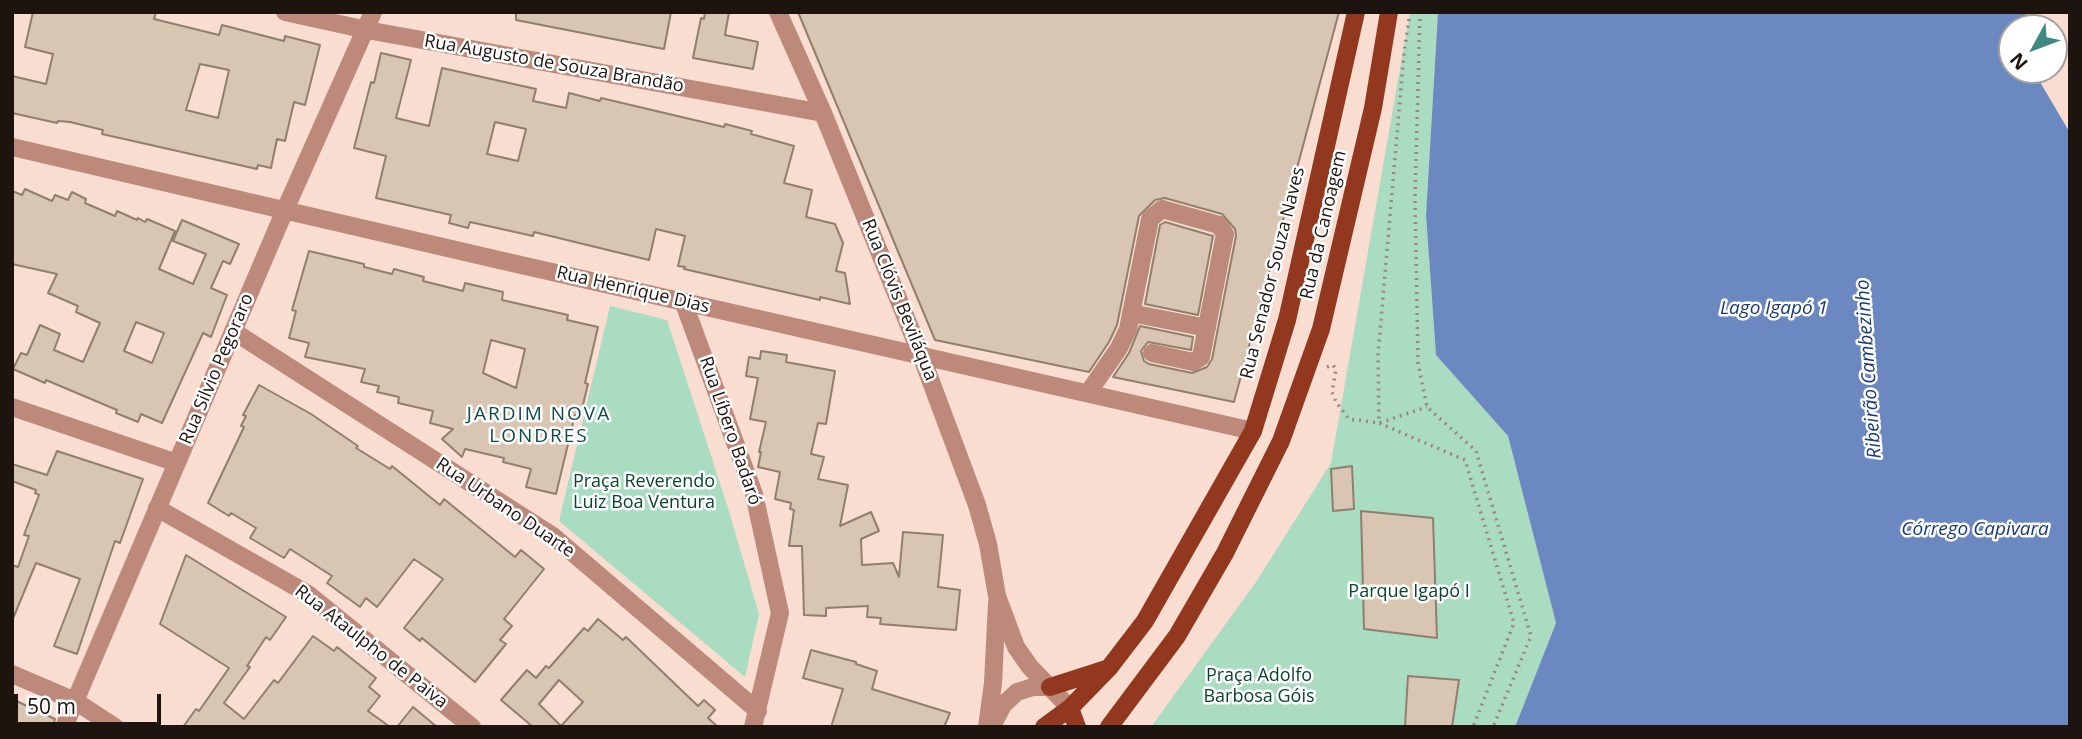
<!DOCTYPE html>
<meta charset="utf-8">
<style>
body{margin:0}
#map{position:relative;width:2082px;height:739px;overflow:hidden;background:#f8ddd0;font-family:"Open Sans",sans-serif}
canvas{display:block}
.frame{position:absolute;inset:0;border:14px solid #1d140f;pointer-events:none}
.north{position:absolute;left:1998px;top:14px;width:70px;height:70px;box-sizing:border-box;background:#fff;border:2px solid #a5a19f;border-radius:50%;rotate:229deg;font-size:19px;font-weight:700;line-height:28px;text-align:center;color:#1d140f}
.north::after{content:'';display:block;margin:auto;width:24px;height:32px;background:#408882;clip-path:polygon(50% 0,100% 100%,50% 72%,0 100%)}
.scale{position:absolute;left:14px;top:694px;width:147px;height:32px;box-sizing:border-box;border:4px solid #1d140f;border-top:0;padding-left:9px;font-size:21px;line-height:24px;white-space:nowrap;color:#1d140f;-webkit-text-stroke:5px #fff;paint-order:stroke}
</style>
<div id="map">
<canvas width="2082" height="739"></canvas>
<div class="frame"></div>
<div class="north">N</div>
<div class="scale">50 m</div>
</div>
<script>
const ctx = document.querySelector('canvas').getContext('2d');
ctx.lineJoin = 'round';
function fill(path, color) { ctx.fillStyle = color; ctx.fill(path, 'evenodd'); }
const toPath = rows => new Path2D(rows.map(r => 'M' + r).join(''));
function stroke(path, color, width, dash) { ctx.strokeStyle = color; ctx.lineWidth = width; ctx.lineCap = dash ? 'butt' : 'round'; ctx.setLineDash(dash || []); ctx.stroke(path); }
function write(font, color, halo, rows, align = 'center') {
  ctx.font = font + ' "Open Sans",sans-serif'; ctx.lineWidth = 5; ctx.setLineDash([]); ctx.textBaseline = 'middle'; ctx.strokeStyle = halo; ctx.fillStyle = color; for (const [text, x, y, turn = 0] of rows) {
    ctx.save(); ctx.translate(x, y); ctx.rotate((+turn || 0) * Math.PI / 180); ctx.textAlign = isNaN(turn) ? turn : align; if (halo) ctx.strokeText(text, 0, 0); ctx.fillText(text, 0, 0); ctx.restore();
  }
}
fill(toPath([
 [1410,12,1438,12,1426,215,1436,355,1508,436,1556,623,1515,727,1151,727,1256,582,1331,463],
 [610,306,667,320,728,508,759,614,745,677,559,521]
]), '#a9dcc1');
fill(toPath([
 [1438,12,2027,12,2026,28,2012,28,2012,70,2033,70,2070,133,2070,727,1515,727,1556,623,1508,436,1436,355,1426,215]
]), '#6b89c0');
const building = toPath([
 [33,12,156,12,154,19,219,35,222,25,284,41,285,36,320,45,305,105,294,102,285,141,277,139,271,168,258,165,257,169,102,134,103,130,70,122,58,121,57,123,12,113,12,76,46,84,53,54,25,47,33,12],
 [200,64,229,70,218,118,186,110,200,64],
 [516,12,671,12,664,49,516,20,516,12],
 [705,12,729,12,725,35,758,42,753,69,693,58,701,18,704,19,705,12],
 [798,12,1339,12,1234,402,1113,377,1129,353,1140,326,1193,337,1191,350,1148,342,1141,351,1144,361,1149,364,1192,373,1207,367,1212,359,1236,236,1235,229,1222,214,1165,198,1155,200,1139,216,1117,325,1109,342,1089,372,935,340,798,12],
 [381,53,411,60,396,118,429,126,442,68,536,89,533,101,566,108,569,93,600,101,601,98,724,127,725,124,752,131,751,134,794,146,784,183,812,190,806,217,835,224,843,243,836,271,845,273,850,304,820,297,820,300,789,293,684,269,685,267,678,266,685,236,656,229,649,260,534,232,533,236,470,222,468,228,449,223,451,215,376,198,386,156,354,148,371,82,374,83,381,53],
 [495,122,526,129,518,161,487,154,495,122],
 [25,189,52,201,55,195,68,200,72,192,86,199,85,203,115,216,117,211,137,220,138,218,145,222,147,219,175,231,159,269,193,284,206,254,173,241,182,220,239,244,230,264,223,261,211,288,227,295,211,337,203,333,162,423,141,414,138,422,116,413,117,410,46,380,45,383,13,369,21,353,27,355,40,325,60,334,54,350,83,362,100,323,76,312,78,306,48,293,57,274,12,264,12,191,22,195,25,189],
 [136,322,164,333,152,363,124,351,136,322],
 [1165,222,1213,236,1198,315,1145,304,1160,225,1165,222],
 [309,251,364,264,364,267,392,274,394,269,424,277,423,281,463,291,465,283,503,292,502,300,568,315,567,320,598,327,585,383,588,384,580,417,575,415,556,494,526,487,531,469,503,462,504,458,465,449,462,457,442,439,453,429,430,423,433,411,398,403,399,397,377,392,379,386,361,382,365,369,305,357,309,343,289,338,296,311,292,310,309,251],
 [491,340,525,349,516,388,483,373,491,340],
 [761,351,787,355,786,362,835,371,826,424,818,423,811,454,824,457,818,479,848,485,840,526,871,512,879,531,861,539,862,565,893,563,899,577,903,532,943,535,938,587,960,590,956,630,880,624,881,618,867,617,868,606,826,608,826,616,804,615,802,546,789,546,794,510,790,509,791,503,775,499,780,472,758,467,761,452,759,452,766,422,750,419,758,378,746,376,749,357,760,359,761,351],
 [259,385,311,414,358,446,356,448,390,469,392,466,440,505,444,499,515,557,521,550,544,569,504,619,512,626,500,640,506,644,475,682,422,638,420,641,404,628,443,579,414,559,377,607,366,598,360,607,327,583,332,576,290,549,284,558,250,538,256,528,231,513,229,516,208,503,244,427,241,426,246,416,243,415,259,385],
 [57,451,143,479,120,543,115,541,77,654,54,646,80,579,36,563,12,621,12,565,18,567,29,536,24,535,39,495,35,493,36,490,12,481,12,464,47,475,57,451],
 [1352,466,1354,509,1333,511,1331,469,1352,466],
 [1361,511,1433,518,1437,638,1364,629,1361,511],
 [186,555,286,617,270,640,266,637,247,666,250,667,224,703,244,719,274,680,278,683,313,636,334,651,337,647,376,678,369,687,380,696,368,711,390,727,183,727,196,709,199,711,229,668,160,624,186,555],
 [598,619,623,640,626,637,698,706,704,700,715,710,708,718,718,727,533,727,501,700,527,670,536,678,546,666,549,668,584,628,588,631,598,619],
 [559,680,583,702,561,726,539,704,559,680],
 [811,650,856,662,856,664,877,671,872,689,950,713,944,727,831,727,843,689,803,678,811,650],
 [1408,676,1459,680,1452,727,1405,727,1408,676],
 [12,699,55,719,53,727,12,727,12,699],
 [413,707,437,727,397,727,413,707]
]);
fill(building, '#d9c6b2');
stroke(building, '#907f6c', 2);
stroke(toPath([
 [1410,12,1404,53,1378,355,1379,423,1465,460,1514,623,1473,727],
 [1420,12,1415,197,1418,363,1427,407,1476,451,1531,636,1493,727],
 [1327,367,1333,365,1336,369,1332,392,1336,402,1349,419,1379,423,1427,407]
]), '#9a877d', 3.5, [2, 5]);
stroke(toPath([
 [285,12,367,30,823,113],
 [778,12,823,113,921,355,977,505,988,544,997,596,1016,647,1030,667,1070,708],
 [12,147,499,260,1253,431],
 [683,301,754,494,780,613,753,727],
 [1131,313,1207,328],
 [233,331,553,536,758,711],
 [1088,393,1119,348,1128,329,1150,219,1162,209,1219,225,1225,234,1201,357,1193,362,1152,353],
 [12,407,177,463],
 [157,508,308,594,472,727],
 [12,674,75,701,115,727],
 [992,726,1003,705,1017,692,1033,687,1050,687],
 [64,727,285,210,373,12],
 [987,727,993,683,997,603]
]), '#bc897a', 18);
stroke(toPath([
 [1050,687,1106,669],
 [1070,708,1077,727],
 [1044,727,1070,708,1109,668,1145,621,1253,431,1287,320,1356,12],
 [1109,727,1177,636,1225,553,1281,441,1321,329,1373,108,1389,12]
]), '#92381e', 18);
write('18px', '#1d140f', '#fff', [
 ["Rua Augusto de Souza Brandão",554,64,10],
 ["Rua da Canoagem",1324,225,-77],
 ["Rua Senador Souza Naves",1273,273,-76],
 ["Rua Henrique Dias",633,290,13],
 ["Rua Clóvis Beviláqua",899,300,68],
 ["Rua Silvio Pegoraro",217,369,-67],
 ["Rua Líbero Badaró",730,431,71],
 ["Rua Urbano Duarte",505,508,34],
 ["Rua Ataulpho de Paiva",371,647,38]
]);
write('18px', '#09452d', '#fff', [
 ["Praça Reverendo",644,482],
 ["Luiz Boa Ventura",644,503],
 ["Parque Igapó I",1409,592],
 ["Praça Adolfo",1259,676],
 ["Barbosa Góis",1259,697]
]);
write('italic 19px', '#17397b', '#fff', [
 ["Lago Igapó 1",1774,309],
 ["Ribeirão Cambezinho",1869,369,-94],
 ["Córrego Capivara",1975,530]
]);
ctx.letterSpacing = '2px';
write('19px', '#0d4c48', '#fff', [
 ["JARDIM NOVA",539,415],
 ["LONDRES",539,437]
]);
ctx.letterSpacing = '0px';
</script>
